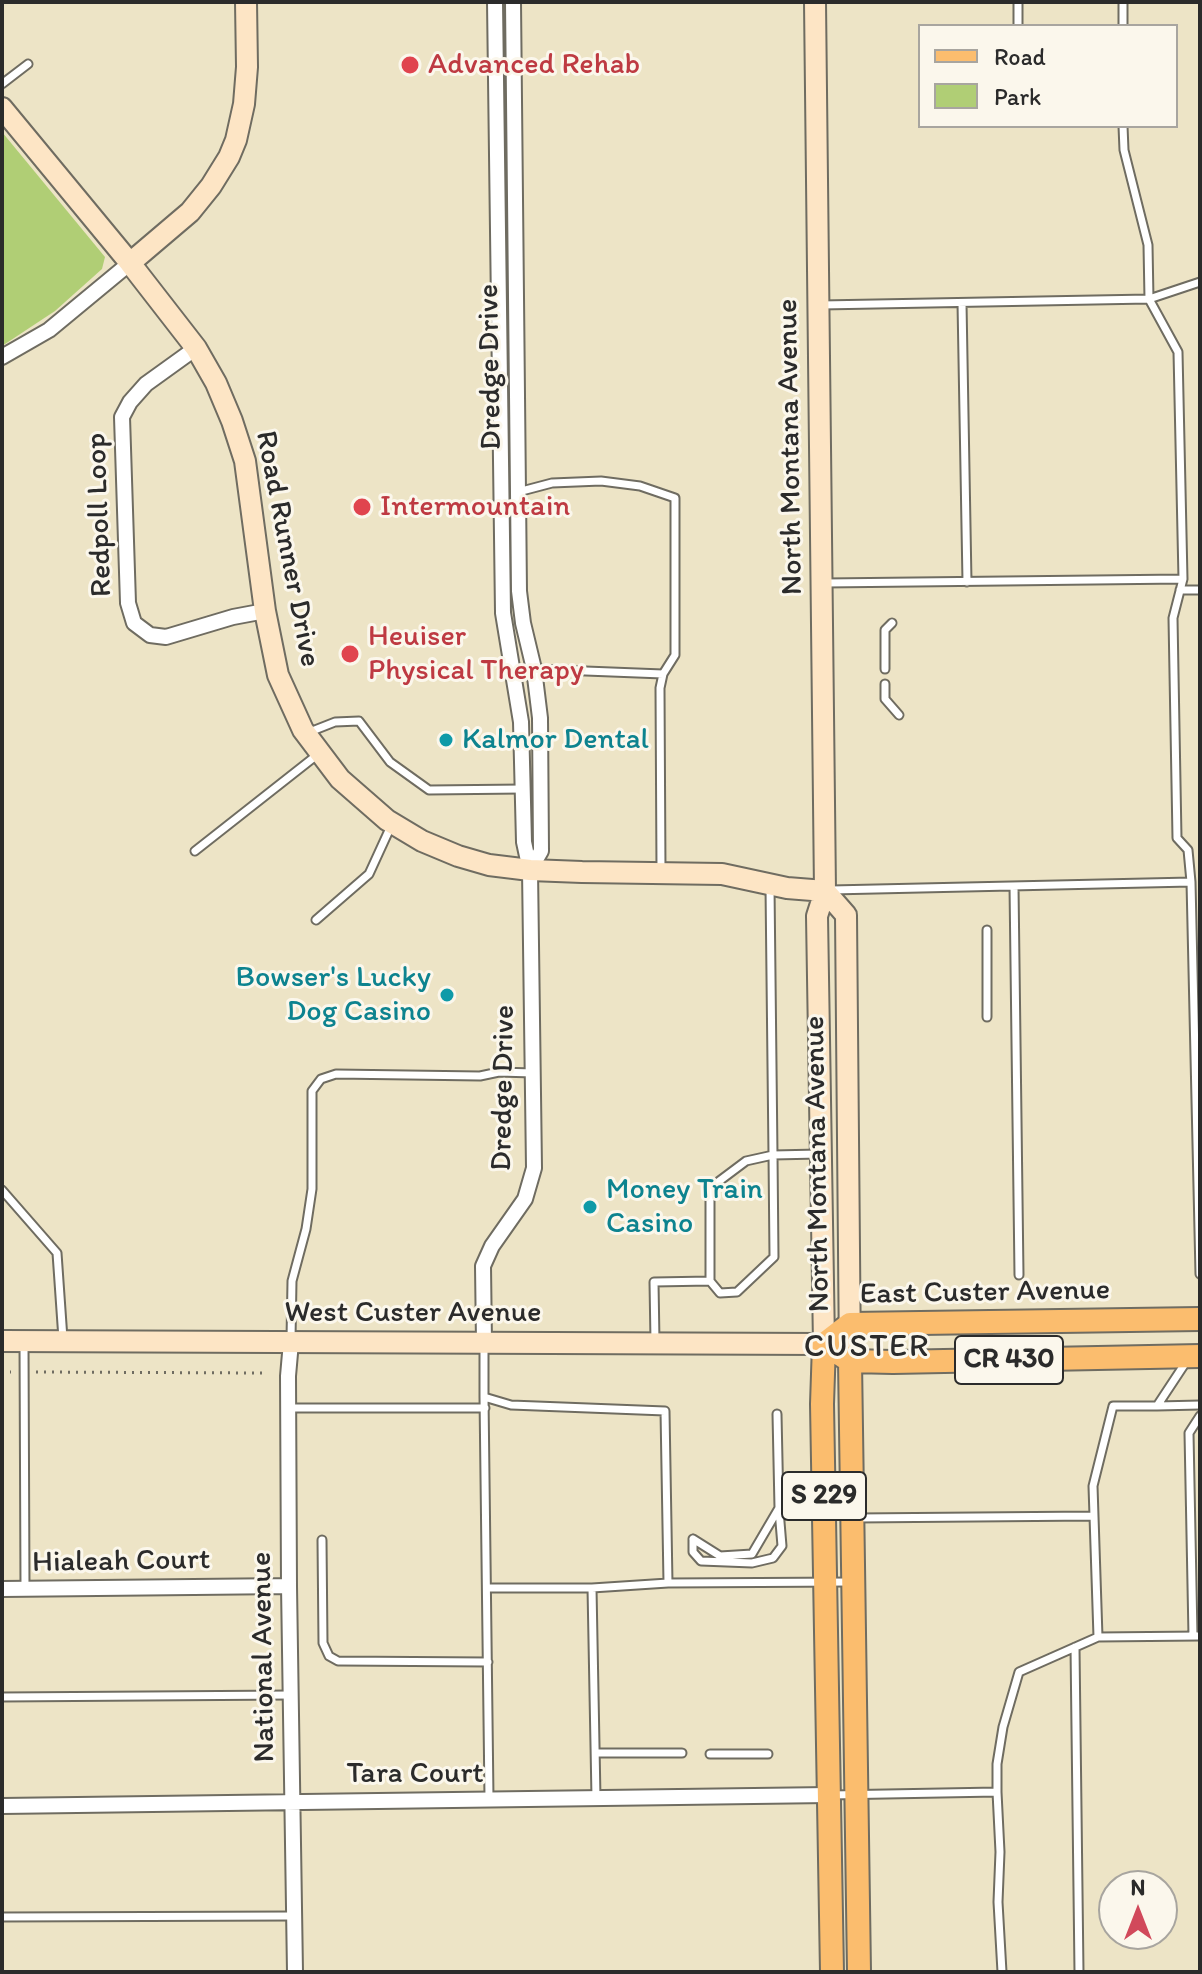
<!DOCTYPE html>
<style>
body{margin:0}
#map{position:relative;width:1202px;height:1974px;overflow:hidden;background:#ede4c6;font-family:Itim,sans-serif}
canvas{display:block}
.frame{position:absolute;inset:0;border:4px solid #2b2b2b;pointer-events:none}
.legend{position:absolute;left:918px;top:24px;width:260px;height:104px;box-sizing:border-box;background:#fbf7ec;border:2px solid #a8a59f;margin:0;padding:10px 14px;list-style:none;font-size:24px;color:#2b2b2b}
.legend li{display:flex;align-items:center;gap:16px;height:40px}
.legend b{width:40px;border:2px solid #a8a59f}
.north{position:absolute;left:1098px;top:1870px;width:80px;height:80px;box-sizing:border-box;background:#fbf7ec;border:2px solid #a8a59f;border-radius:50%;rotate:0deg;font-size:22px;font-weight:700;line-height:32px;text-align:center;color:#2b2b2b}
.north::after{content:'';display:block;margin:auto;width:28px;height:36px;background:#d1495b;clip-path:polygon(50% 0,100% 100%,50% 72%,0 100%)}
</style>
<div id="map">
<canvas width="1202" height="1974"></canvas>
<div class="frame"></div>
<ul class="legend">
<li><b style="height:10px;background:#fbbd6e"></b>Road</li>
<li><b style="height:22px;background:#b0ce75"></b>Park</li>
</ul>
<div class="north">N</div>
</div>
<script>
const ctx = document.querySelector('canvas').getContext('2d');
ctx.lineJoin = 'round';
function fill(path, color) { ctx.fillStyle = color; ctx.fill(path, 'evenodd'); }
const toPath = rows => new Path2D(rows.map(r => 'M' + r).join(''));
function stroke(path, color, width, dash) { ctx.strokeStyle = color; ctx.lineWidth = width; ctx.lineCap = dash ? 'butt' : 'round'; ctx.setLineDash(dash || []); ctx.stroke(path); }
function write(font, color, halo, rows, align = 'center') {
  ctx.font = font + ' Itim,sans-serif'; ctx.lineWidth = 6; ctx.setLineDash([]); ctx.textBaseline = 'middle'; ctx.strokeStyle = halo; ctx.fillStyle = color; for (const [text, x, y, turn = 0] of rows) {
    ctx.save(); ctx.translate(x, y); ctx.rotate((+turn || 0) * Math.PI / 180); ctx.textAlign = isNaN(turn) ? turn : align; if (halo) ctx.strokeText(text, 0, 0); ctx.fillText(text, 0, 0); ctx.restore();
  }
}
fill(toPath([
 [2,132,105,257,102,269,55,311,2,346]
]), '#b0ce75');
const lane = toPath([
 [1018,2,1018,26],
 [1123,26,1123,2],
 [2,84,28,64],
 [1123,126,1124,150,1148,245,1149,299,1178,352,1183,579,1173,618,1177,838,1188,850,1191,882],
 [962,303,967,582],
 [821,305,1149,299,1200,282],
 [518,492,552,483,601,481,640,486,675,498,675,655,663,674,534,669],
 [825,583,1183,579],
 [1180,590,1200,590],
 [885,669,885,630,892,623],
 [885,684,885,699,899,715],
 [307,733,335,722,359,721,390,762,429,790,523,789],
 [195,851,317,755],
 [661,871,660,688,663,674],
 [1014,886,1019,1275],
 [770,887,773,1155,819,1154],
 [831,890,1191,882,1200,1274],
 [316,920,369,874,391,826],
 [987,930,987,1017],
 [2,1190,57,1253,63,1339],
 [291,1339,292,1281,306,1229,312,1189,312,1091,321,1079,336,1074,480,1076,499,1072,533,1073],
 [655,1341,654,1282,710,1281,710,1188,746,1161,773,1155,774,1257,737,1292,720,1293,710,1281],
 [24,1343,25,1588],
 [484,1345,484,1397,511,1405,665,1411,668,1583],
 [484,1397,489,1798],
 [1157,1406,1200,1405],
 [289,1408,485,1408],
 [856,1518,1094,1516],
 [693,1539,720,1556,752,1554,779,1508,777,1414],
 [693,1539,693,1552,701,1561,752,1563,773,1558,782,1546,779,1510],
 [322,1540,323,1643,329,1656,338,1661,488,1662],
 [487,1588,592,1588],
 [1193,1636,1189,1433,1200,1416],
 [1098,1637,1200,1636],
 [1075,1647,1079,1972],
 [2,1697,292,1695],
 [596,1753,682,1753],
 [710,1754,768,1754],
 [997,1792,1000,1852,998,1902,1002,1972],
 [831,1795,997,1792,997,1764,1003,1727,1019,1672,1098,1637,1093,1486,1113,1406,1157,1406,1186,1362],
 [596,1798,592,1588,668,1583,851,1582],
 [2,1917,293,1916]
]);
const street = toPath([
 [513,2,519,591,523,623,534,669,540,718,541,851,530,870],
 [196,348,146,384,130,402,122,417,128,603,134,623,150,635,166,637,233,617,265,611],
 [2,357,49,330,130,263],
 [291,1342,288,1376,289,1586,295,1972],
 [484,1343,483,1266,492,1246,525,1199,534,1168,530,870,524,842,521,722,503,613,495,2],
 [2,1589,289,1586],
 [2,1806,829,1795]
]);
const secondary = toPath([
 [2,108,130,263,196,348,216,383,232,421,245,461,265,611,278,675,303,730,340,779,387,820,422,841,458,856,489,865,530,870,582,872,722,874,787,888,825,891],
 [130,263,190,212,211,186,229,157,236,140,244,104,247,67,246,2],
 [825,891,846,915,850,1361],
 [2,1341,824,1344,817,916,825,891,815,2]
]);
const primary = toPath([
 [824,1344,822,1404,832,1972],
 [824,1344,850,1324,1200,1319],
 [838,1353,850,1361,893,1362,1200,1356],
 [850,1361,859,1972]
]);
stroke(lane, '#6f6c61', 11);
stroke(street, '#6f6c61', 18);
stroke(secondary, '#6f6c61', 24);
stroke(primary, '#6f6c61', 26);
stroke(toPath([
 [2,1372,11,1372],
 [36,1372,264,1373]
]), '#6f6c61', 3, [2, 6]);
stroke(lane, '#fff', 7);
stroke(street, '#fff', 14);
stroke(secondary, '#fde5c5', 20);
stroke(primary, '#fbbd6e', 22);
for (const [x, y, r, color] of [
 [410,65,10,"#e0444e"],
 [362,507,10,"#e0444e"],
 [350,654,10,"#e0444e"],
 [446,740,8,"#0f9aa8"],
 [447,995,8,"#0f9aa8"],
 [590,1207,8,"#0f9aa8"]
]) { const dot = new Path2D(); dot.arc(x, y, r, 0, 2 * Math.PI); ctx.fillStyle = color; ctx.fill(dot); stroke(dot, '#fbf7ec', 3); }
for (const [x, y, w] of [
 [1009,1360,108],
 [824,1496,84]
]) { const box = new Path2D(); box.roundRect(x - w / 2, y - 24, w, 48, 6); ctx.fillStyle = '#fbf7ec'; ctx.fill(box); stroke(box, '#2b2b2b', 2); }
write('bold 28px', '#2b2b2b', null, [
 ["CR 430",1009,1360],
 ["S 229",824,1496]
]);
write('30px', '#be3a42', '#fbf7ec', [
 ["Advanced Rehab",428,65],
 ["Intermountain",380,507],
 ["Heuiser",368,637],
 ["Physical Therapy",368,671]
], 'left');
write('30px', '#2b2b2b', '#fbf7ec', [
 ["Dredge Drive",491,367,-91],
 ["North Montana Avenue",791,447,-91],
 ["Redpoll Loop",100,515,-92],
 ["Road Runner Drive",287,549,79],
 ["Dredge Drive",504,1088,-89],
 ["North Montana Avenue",818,1164,-91],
 ["East Custer Avenue",985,1293,-1],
 ["West Custer Avenue",413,1313],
 ["Hialeah Court",121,1562,-1],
 ["National Avenue",264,1657,-91],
 ["Tara Court",415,1774]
]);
write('30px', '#0d838f', '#fbf7ec', [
 ["Kalmor Dental",462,740],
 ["Bowser's Lucky",431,978,"right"],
 ["Dog Casino",431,1012,"right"],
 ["Money Train",606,1190],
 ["Casino",606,1224]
], 'left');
ctx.letterSpacing = '2px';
write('32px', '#2b2b2b', '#fbf7ec', [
 ["CUSTER",867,1348]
]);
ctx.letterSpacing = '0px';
</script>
